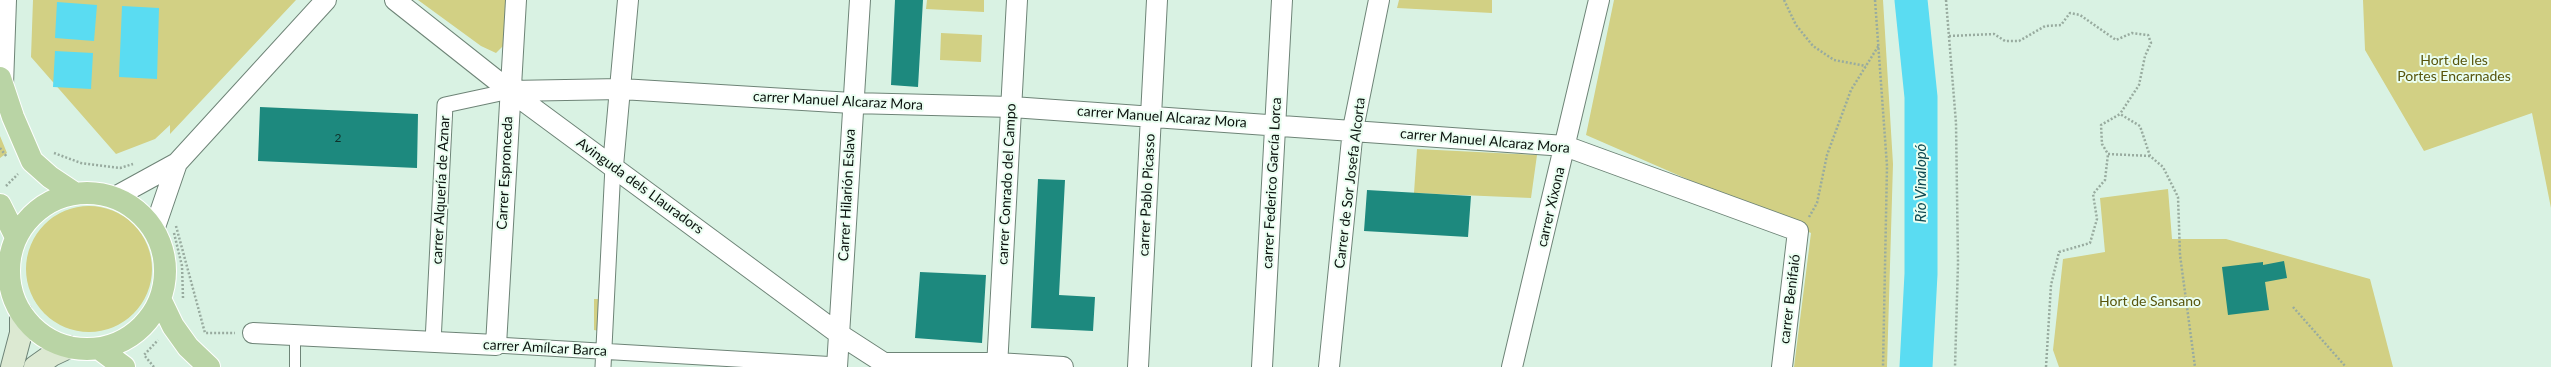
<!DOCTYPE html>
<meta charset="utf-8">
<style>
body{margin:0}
canvas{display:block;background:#d9f2e3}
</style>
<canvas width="2551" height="367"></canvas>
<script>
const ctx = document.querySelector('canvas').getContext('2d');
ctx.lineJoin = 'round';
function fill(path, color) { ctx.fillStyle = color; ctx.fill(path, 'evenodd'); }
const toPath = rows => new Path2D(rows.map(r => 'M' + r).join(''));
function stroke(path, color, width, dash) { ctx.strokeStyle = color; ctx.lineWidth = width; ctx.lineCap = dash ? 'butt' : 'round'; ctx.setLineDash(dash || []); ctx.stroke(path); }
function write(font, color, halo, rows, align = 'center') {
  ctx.font = font + ' Lato,sans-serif'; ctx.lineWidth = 4; ctx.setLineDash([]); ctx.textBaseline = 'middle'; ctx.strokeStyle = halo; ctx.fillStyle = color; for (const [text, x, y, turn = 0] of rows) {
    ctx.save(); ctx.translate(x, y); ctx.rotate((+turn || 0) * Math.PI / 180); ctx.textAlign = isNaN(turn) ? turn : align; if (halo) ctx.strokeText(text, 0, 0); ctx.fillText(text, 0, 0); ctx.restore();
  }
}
fill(toPath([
 [33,0,296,0,170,134,170,125,155,139,116,154,31,57],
 [418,0,510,0,504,45,496,53,481,46],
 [927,0,984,0,984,12,926,9],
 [1399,0,1492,0,1492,13,1397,8],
 [1614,0,1883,0,1893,164,1887,367,1794,367,1811,233,1586,135],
 [2363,0,2551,0,2551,208,2532,113,2424,151,2365,50],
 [941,33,982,35,981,62,940,60],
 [0,136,7,153,0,158],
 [1417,149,1537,155,1531,198,1414,193],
 [2168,189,2172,239,2226,239,2370,279,2393,367,2059,367,2053,350,2063,259,2105,252,2100,198],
 '26 269a63 63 0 1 1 126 0a63 63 0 1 1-126 0Z',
 [594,299,611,299,608,333,594,330]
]), '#d2d084');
fill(toPath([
 [57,2,97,5,94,41,55,38],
 [122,6,159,8,157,79,119,77],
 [55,51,93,53,91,89,53,87]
]), '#5adcf2');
stroke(toPath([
 [1911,0,1921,97,1921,274,1916,367]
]), '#5adcf2', 33);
fill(toPath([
 [895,0,923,0,918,87,891,85],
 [260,107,418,114,417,168,258,161],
 [1038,179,1065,180,1059,295,1095,297,1093,331,1031,328],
 [1367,190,1471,196,1468,237,1364,231],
 [2284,261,2287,278,2265,282,2269,310,2228,315,2222,267,2263,262,2263,265],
 [920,272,986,275,982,343,915,338]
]), '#1d897e');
const service = toPath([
 [295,335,295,367]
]);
const pedestrian = toPath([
 [433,342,445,105,510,91],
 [496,345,838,365],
 [603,367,613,166]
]);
const minor = toPath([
 [395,0,510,91,839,334,890,367],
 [3,85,6,0],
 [510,91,621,89,852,103,1012,107,1565,146,1798,231,1782,367],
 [613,166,628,0],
 [115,197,177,163,326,0],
 [154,230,177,163],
 [253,333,496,345,516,0],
 [885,363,997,363,1063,367],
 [837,367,860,0],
 [997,367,1017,0],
 [1138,367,1157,0],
 [1262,367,1282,0],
 [1329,367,1353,129,1379,0],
 [1512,367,1599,0]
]);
const secondary = toPath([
 [12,367,21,333,21,313],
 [35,367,52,355,69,347]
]);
const primary = toPath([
 [0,78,13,117,32,161,50,177,71,191],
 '9 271a78 78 0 1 1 156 0a78 78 0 1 1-156 0Z',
 [0,205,16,237],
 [161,301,173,326,188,347,209,367],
 [101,350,124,367]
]);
stroke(service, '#6e8477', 12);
stroke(pedestrian, '#6e8477', 17);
stroke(minor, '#6e8477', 22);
stroke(secondary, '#6e8477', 24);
stroke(primary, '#fff', 24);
stroke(toPath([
 [1784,0,1796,25,1813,46,1834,60,1866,66],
 [1875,0,1887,166,1883,367],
 [1946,0,1956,123,1958,263,1955,367],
 [1949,36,1994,34,2005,41,2019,41,2045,26,2061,25,2070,13,2080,15,2116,40,2132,33,2148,35,2151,43,2145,56,2139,85,2120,114],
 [0,148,7,157],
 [54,153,81,163,120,168,133,164],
 [2150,156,2108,154,2102,144,2101,125,2120,114,2140,126,2150,156,2163,167,2178,197,2180,255,2195,367],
 [6,186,18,174],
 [1809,217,1817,203,1827,155,1851,90,1879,45],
 [176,226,205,333,235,333],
 [174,233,182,266,183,298],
 [2293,307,2346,367],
 [154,367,144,355,158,340],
 [2046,367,2051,285,2059,252,2090,243,2097,219,2093,194,2105,180,2108,154]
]), '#98ab9f', 2.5, [2, 2]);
stroke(service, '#fff', 10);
stroke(pedestrian, '#fff', 15);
stroke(minor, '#fff', 20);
stroke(secondary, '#dce9d2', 22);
stroke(primary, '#b9d4a5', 22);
write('12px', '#0f3029', null, [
 ["2",338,138]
]);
write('14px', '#58550c', '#eafef1', [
 ["Hort de les",2454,60],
 ["Portes Encarnades",2454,76],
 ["Hort de Sansano",2150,301]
]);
write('14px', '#0a120d', '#eafef1', [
 ["carrer Manuel Alcaraz Mora",838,101,3],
 ["carrer Manuel Alcaraz Mora",1162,117,4],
 ["carrer Manuel Alcaraz Mora",1485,141,5],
 ["Carrer Espronceda",505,173,-87],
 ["carrer Federico García Lorca",1272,183,-87],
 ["Carrer de Sor Josefa Alcorta",1350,183,-83],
 ["carrer Conrado del Campo",1007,184,-87],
 ["Avinguda dels Llauradors",640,186,36],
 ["carrer Alquería de Aznar",441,190,-87],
 ["Carrer Hilarión Eslava",847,195,-87],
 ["carrer Pablo Picasso",1147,195,-87],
 ["carrer Xixona",1551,207,-77],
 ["carrer Benifaió",1790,299,-83],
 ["carrer Amílcar Barca",545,348,3]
]);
write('italic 15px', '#0d4851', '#eafef1', [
 ["Río Vinalopó",1921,183,-90]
]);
</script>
